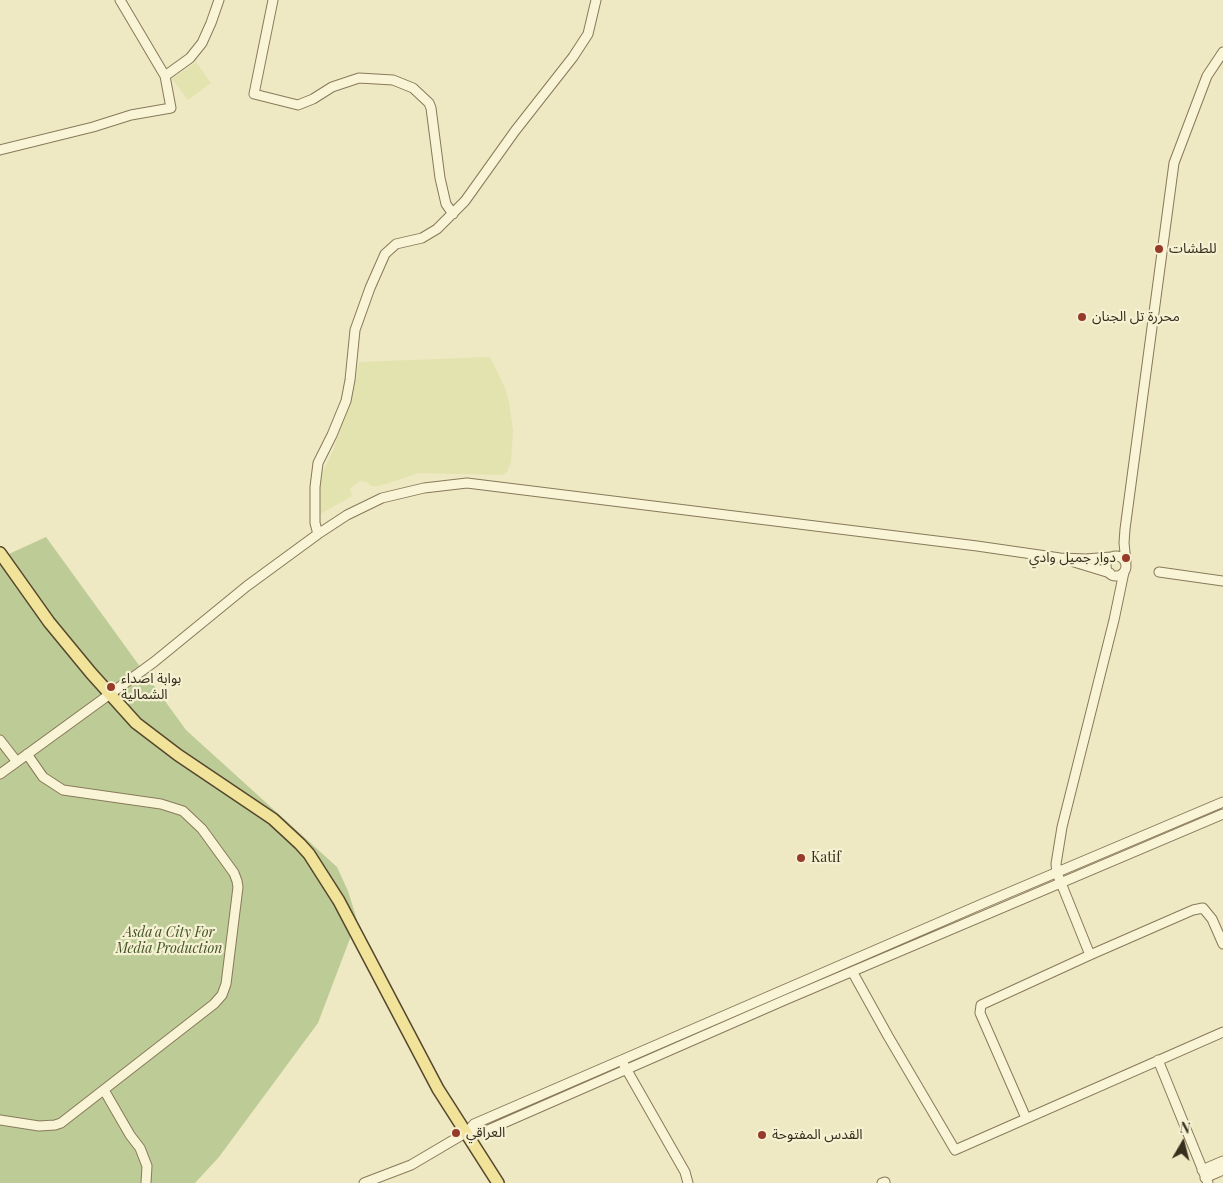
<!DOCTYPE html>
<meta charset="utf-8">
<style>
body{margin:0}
#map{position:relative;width:1223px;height:1183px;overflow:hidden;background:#eee8c3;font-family:"Playfair Display",serif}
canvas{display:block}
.north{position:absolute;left:1158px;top:1118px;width:50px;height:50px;-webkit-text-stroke:4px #f5f1d2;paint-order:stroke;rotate:8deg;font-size:14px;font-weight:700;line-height:20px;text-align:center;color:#382e1e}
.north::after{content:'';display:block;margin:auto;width:18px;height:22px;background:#382e1e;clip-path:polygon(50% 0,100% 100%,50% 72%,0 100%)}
</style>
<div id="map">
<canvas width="1223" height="1183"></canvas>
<div class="north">N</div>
</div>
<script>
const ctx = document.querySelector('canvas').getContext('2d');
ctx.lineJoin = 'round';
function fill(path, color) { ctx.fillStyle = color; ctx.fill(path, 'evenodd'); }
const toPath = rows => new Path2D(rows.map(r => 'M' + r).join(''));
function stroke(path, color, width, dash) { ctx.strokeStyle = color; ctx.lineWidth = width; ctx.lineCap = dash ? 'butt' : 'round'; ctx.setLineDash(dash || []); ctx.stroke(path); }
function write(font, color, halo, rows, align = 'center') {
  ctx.font = font + ' "Playfair Display","Noto Sans Arabic",serif'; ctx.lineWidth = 4.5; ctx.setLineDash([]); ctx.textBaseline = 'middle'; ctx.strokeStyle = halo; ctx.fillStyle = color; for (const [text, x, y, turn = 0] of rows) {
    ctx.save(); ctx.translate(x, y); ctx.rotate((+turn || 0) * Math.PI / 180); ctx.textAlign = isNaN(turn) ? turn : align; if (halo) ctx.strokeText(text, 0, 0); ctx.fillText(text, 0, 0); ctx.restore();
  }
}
fill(toPath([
 [196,62,211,83,188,100,172,79],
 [490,357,505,388,509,402,513,431,511,462,507,472,502,475,419,473,379,486,371,486,367,482,359,481,350,489,352,496,317,516,319,479,333,451,353,390,359,362]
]), '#e3e3b0');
fill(toPath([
 [46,537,186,730,337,867,348,891,357,920,318,1023,219,1157,195,1183,0,1183,0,558]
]), '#bdcc97');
const minor = toPath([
 [273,0,254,94,298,105,313,99,332,87,359,78,393,80,413,88,429,103,431,108,440,178,446,204,453,214],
 [165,76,190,58,202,43,211,23,219,0],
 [0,150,93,127,131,115,171,108,165,76,120,0],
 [318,534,315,523,315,487,318,463,332,435,346,401,350,380,355,330,370,288,385,254,396,244,422,238,437,229,465,201,515,131,573,57,588,34,596,0],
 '1106 566a10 10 0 1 1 20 0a10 10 0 1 1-20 0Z',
 [1074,562,1110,573],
 [1126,562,1124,543,1125,529,1174,163,1207,76,1223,52],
 [1159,572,1223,581],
 [0,740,17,762],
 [0,774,154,662,247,586,318,534,347,515,382,498,424,488,467,483,977,546,1060,558,1086,559,1111,557],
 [1090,955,1057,873,1056,864,1062,827,1114,620,1124,572],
 [853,973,888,1036,955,1150,1223,1032],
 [1158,1060,1208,1183],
 [624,1065,685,1172,688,1183],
 [104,1090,130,1135,140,1148,147,1166,146,1183],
 [1026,1118,980,1013,981,1005,1090,955,1193,910,1203,908,1212,919,1223,944],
 [0,1120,39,1126,55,1125,61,1123,214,1004,222,995,226,984,238,887,237,881,234,873,202,829,183,811,161,804,63,790,43,777,27,754],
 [467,1132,481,1133,785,1000,1223,814],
 [1202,1170,1223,1161],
 [1205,1178,1223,1170],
 [364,1183,411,1165,467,1132,474,1124,982,904,1223,802],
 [882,1183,885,1182]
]);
const major = toPath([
 [0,553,49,622,91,673,136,723,178,755,273,819,300,844,309,854,339,901,438,1089,498,1183]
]);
stroke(minor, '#88795a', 11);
stroke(major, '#55472e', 14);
stroke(minor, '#f9f4d6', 9);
stroke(major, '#f1e39a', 11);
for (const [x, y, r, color] of [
 [1159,249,5,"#963a2a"],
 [1082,317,5,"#963a2a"],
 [1126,558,5,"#963a2a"],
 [111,687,5,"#963a2a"],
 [801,858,5,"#963a2a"],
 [456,1133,5,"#963a2a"],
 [762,1135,5,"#963a2a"]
]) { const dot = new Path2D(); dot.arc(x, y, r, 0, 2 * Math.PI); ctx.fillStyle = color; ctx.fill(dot); stroke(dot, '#f5f1d2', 2); }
write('14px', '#382e1e', '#f5f1d2', [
 ["للطشات",1169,249],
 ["محررة تل الجنان",1092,317],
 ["دوار جميل وادي",1116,558,"right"],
 ["بوابة اصداء",121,679],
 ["الشمالية",121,695],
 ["Katif",811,858],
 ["العراقي",466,1133],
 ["القدس المفتوحة",772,1135]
], 'left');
write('italic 14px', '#415424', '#f5f1d2', [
 ["Asda'a City For",169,933],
 ["Media Production",169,949]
]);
</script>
